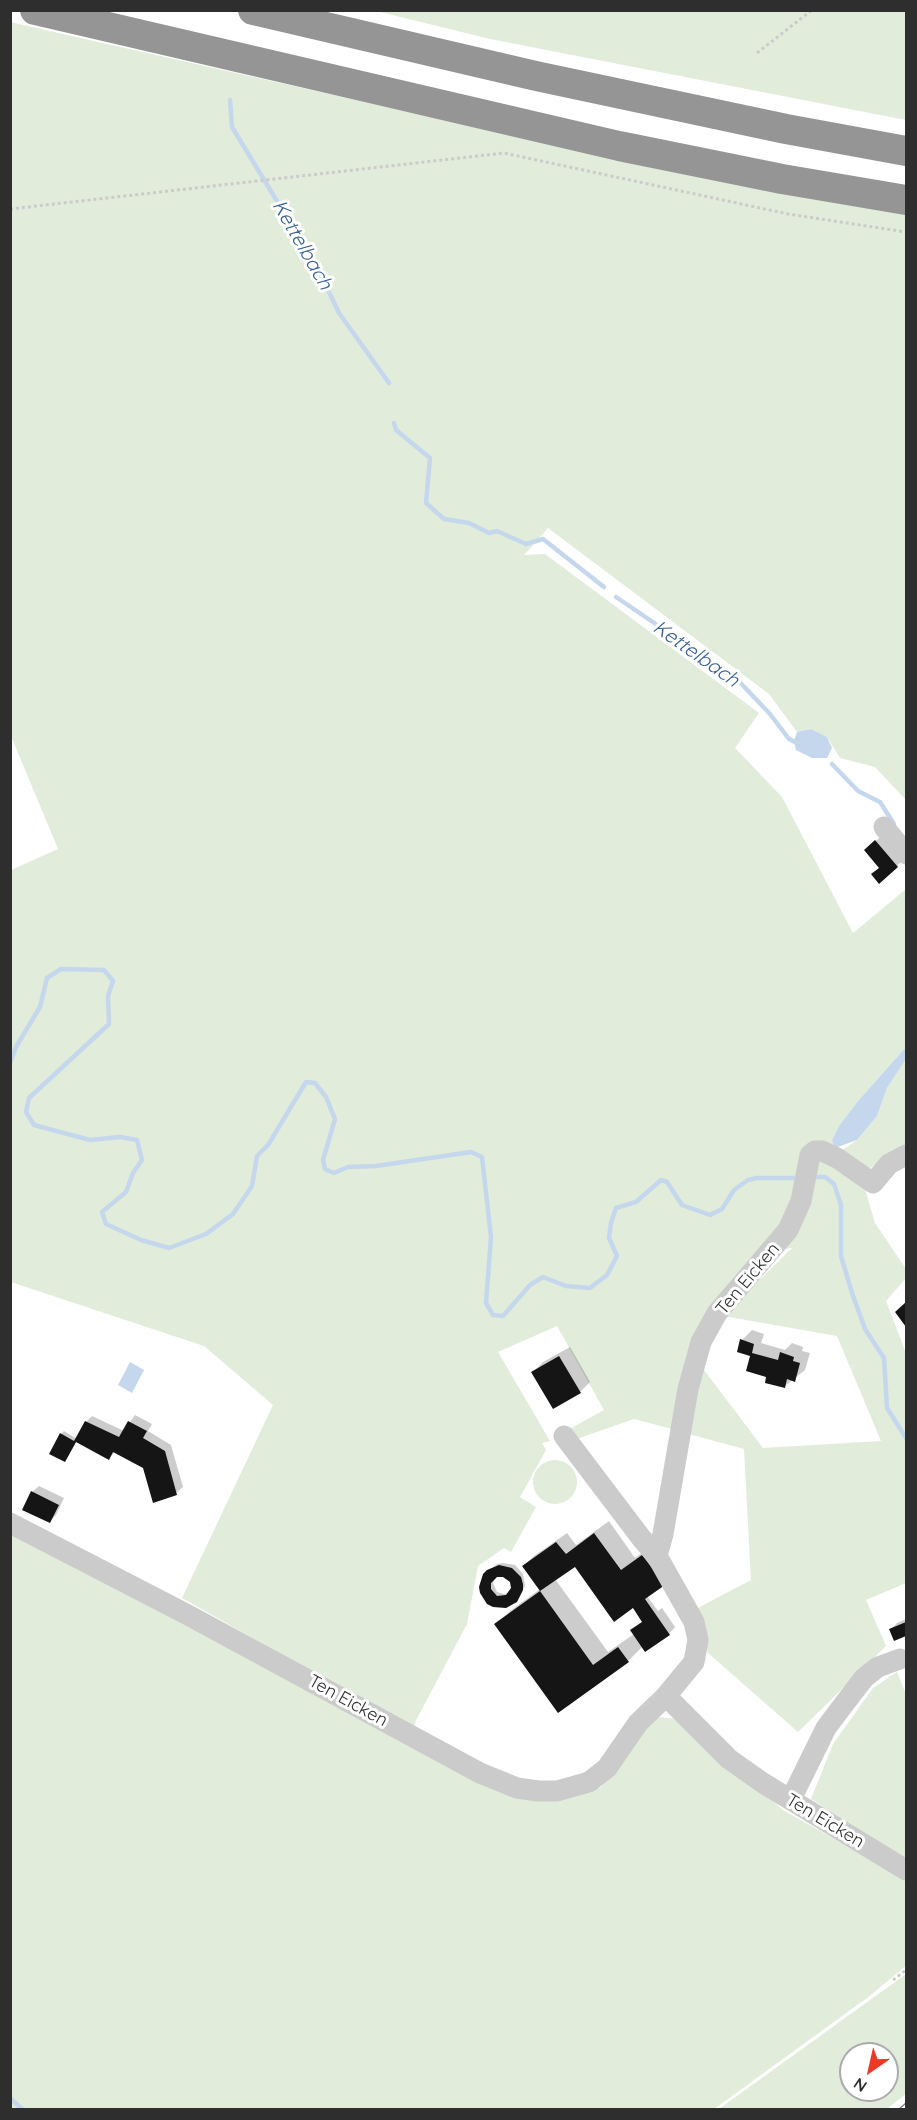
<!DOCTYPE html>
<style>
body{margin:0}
#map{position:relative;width:917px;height:2120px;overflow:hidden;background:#fff;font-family:Quicksand,sans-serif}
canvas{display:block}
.frame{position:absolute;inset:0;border:12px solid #2e2e2e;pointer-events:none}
.north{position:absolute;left:839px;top:2042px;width:60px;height:60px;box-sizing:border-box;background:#fff;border:2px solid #ababab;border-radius:50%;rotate:214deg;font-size:16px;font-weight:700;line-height:24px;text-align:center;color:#2e2e2e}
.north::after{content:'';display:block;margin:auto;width:21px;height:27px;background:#ee3826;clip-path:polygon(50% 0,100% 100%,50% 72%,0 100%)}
</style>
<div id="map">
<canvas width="917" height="2120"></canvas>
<div class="frame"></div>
<div class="north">N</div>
</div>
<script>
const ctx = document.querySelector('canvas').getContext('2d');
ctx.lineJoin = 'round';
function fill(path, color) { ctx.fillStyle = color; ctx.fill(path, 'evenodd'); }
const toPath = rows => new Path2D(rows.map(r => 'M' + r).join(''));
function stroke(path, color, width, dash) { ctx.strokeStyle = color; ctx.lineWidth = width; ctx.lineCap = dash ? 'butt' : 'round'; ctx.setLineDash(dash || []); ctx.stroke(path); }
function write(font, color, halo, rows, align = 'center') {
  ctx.font = font + ' Quicksand,sans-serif'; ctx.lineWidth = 6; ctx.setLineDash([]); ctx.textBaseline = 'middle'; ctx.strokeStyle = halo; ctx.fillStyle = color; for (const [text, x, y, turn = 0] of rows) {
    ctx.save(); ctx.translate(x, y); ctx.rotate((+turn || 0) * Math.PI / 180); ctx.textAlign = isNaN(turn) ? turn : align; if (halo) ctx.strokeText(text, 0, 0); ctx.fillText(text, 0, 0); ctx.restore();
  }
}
fill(toPath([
 [376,11,906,11,906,120,490,39],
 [10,22,546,143,906,213,906,800,875,767,840,758,827,737,811,729,797,732,769,694,548,528,524,555,545,554,759,713,735,748,782,797,853,933,906,889,906,1047,858,1101,839,1126,832,1140,865,1189,875,1223,906,1269,906,1278,886,1301,906,1353,906,1583,866,1600,886,1646,798,1732,707,1652,696,1609,751,1580,744,1449,685,1433,701,1366,763,1448,881,1441,837,1336,723,1316,792,1248,781,1250,729,1288,672,1429,634,1419,571,1441,566,1431,604,1410,557,1326,498,1352,550,1441,542,1443,546,1450,520,1497,536,1507,511,1552,504,1548,478,1566,467,1624,412,1728,182,1598,273,1405,204,1346,11,1282,11,870,58,849,11,736],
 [906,1059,906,1150,884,1157,868,1170,841,1151,857,1140,877,1116,887,1088],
 '533 1482a22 22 0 1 1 44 0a22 22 0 1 1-44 0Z',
 [10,1527,500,1790,581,1794,601,1787,643,1730,657,1717,679,1719,783,1810,906,1879,906,1966,867,1998,714,2109,11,2109],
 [897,1672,906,1694,906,1860,811,1799,833,1744,873,1688],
 [906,1974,906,2094,887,2109,719,2109],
 [851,2054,887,2054,887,2090,851,2090]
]), '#e1ecda');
fill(toPath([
 [811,729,827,737,832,748,827,758,812,758,796,750,794,741,797,732],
 [906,1047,906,1059,887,1088,877,1116,857,1140,835,1148,832,1140,839,1126,858,1101],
 [130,1362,144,1370,132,1393,118,1385]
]), '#c5d7ed');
fill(toPath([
 [883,835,903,860,897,866,880,867,872,844],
 [752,1330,764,1334,761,1343,785,1350,792,1343,803,1347,802,1351,810,1353,805,1370,784,1387,768,1376,742,1340],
 [570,1347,590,1382,580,1392,533,1372,543,1362],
 [135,1415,152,1424,148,1431,171,1445,183,1487,176,1493,144,1467,115,1452,109,1458,77,1441,65,1461,61,1434,64,1431,77,1439,86,1422,92,1416,124,1431],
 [39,1486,64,1498,56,1515,50,1521,32,1492],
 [609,1521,635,1558,656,1542,647,1596,658,1611,662,1608,675,1627,669,1634,643,1646,628,1661,558,1711,496,1625,510,1611,540,1589,524,1566,534,1556,567,1533,576,1545],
 [575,1564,633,1606,643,1621,632,1631,634,1634,608,1652,555,1579],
 [503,1563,515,1565,523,1574,525,1586,519,1597,488,1603,488,1572,497,1564],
 [504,1575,511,1581,512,1588,509,1593,504,1594,497,1592,493,1583,496,1577],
 [906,1619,906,1635,895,1639,891,1629,897,1623]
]), '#0003');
stroke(toPath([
 [230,100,232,127,317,267,339,313,389,383],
 [394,423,396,430,430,458,426,503,444,519,469,523,489,533,497,531,526,544,543,539,604,587],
 [616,597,669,633,710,666,733,675,770,714,789,739,799,744],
 [832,764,858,791,880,802,894,824],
 [10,1063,16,1047,40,1007,47,978,61,969,104,970,113,981,108,996,109,1024,29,1098,26,1112,34,1125,90,1140,120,1137,137,1140,142,1160,133,1173,126,1192,102,1212,106,1224,141,1240,169,1248,206,1234,233,1214,252,1186,257,1156,268,1145,306,1082,315,1083,326,1097,335,1119,323,1160,325,1169,334,1173,348,1167,376,1166,471,1152,482,1157,491,1237,486,1303,493,1315,503,1316,530,1285,543,1277,566,1286,590,1288,607,1275,617,1256,609,1238,611,1223,616,1208,636,1202,661,1180,667,1182,682,1205,710,1215,722,1209,734,1190,748,1180,757,1178,800,1178],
 [812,1177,825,1177,834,1184,841,1205,841,1256,852,1293,865,1329,884,1358,887,1408,906,1438],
 [10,2098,23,2110]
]), '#c5d7ed', 4.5);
fill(toPath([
 [875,840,898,867,879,884,871,874,879,868,864,850],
 [906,1302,906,1327,895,1312],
 [740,1339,754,1344,752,1353,778,1360,780,1352,794,1357,793,1361,800,1363,795,1382,787,1379,785,1388,765,1383,766,1377,746,1371,750,1356,737,1352],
 [559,1356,581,1393,553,1409,531,1372],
 [85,1421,119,1437,128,1421,147,1431,143,1438,165,1451,177,1495,153,1503,143,1468,113,1452,109,1460,76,1442,65,1462,49,1454,60,1433,74,1441],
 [31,1491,59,1505,50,1523,22,1510],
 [594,1533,621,1570,642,1555,665,1585,645,1599,670,1635,645,1652,630,1630,642,1622,633,1608,614,1622,575,1567,540,1591,522,1566,556,1542,566,1554],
 [499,1565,512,1568,521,1577,523,1584,523,1590,517,1602,506,1608,493,1607,487,1604,480,1593,479,1587,483,1574,487,1570],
 [497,1577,503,1577,510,1582,511,1588,506,1595,497,1596,491,1589,491,1583],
 [540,1591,593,1665,618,1647,629,1662,558,1713,494,1624],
 [906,1622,906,1636,894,1641,889,1629]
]), '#151515');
stroke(toPath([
 [757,53,812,10],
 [10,209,504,153,788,214,906,232],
 [893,1980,906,1970]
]), '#cbcbcb', 3, [3, 3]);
stroke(toPath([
 [884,827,906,854],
 [564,1436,642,1539,657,1556,694,1622,698,1640,694,1662,666,1696],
 [10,1523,188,1615,480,1773,517,1788,538,1791,557,1791,589,1782,607,1768,638,1723,666,1696,729,1759,763,1783,906,1870],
 [657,1556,663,1534,688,1389,701,1342,717,1313,788,1230,801,1201,810,1155,815,1151,822,1151,837,1158,873,1183,889,1164,906,1155],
 [791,1799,826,1728,844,1704,864,1678,878,1667,900,1659]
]), '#cbcbcb', 21);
stroke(toPath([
 [35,10,619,146,782,179,906,200],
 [253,10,536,76,786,129,906,151]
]), '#959595', 30);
stroke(toPath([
 [898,2110,906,2103]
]), '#838383', 1.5);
write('18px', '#2e2e2e', '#fff', [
 ["Ten Eicken",748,1279,-50],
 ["Ten Eicken",348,1701,29],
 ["Ten Eicken",825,1821,31]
]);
write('italic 20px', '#386194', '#fff', [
 ["Kettelbach",302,245,60],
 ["Kettelbach",696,654,35]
]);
</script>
